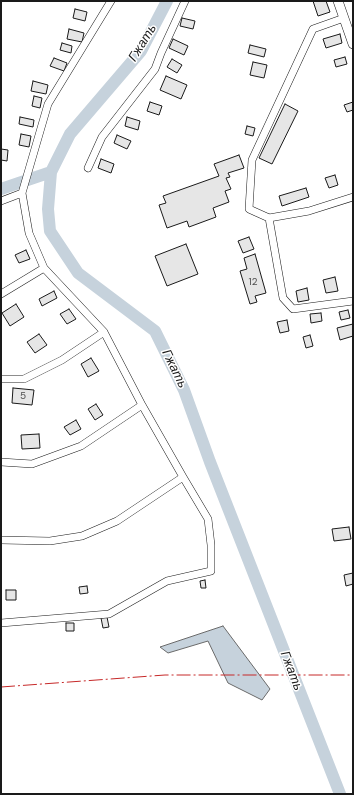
<!DOCTYPE html>
<meta charset="utf-8">
<style>
body{margin:0}
#map{position:relative;width:354px;height:795px;overflow:hidden;background:#fff;font-family:"DM Sans",sans-serif}
canvas{display:block}
.frame{position:absolute;inset:0;border:2px solid #1a1a1a;pointer-events:none}
</style>
<div id="map">
<canvas width="354" height="795"></canvas>
<div class="frame"></div>
</div>
<script>
const ctx = document.querySelector('canvas').getContext('2d');
ctx.lineJoin = 'round';
function fill(path, color) { ctx.fillStyle = color; ctx.fill(path, 'evenodd'); }
const toPath = rows => new Path2D(rows.map(r => 'M' + r).join(''));
function stroke(path, color, width, dash) { ctx.strokeStyle = color; ctx.lineWidth = width; ctx.lineCap = dash ? 'butt' : 'round'; ctx.setLineDash(dash || []); ctx.stroke(path); }
function write(font, color, halo, rows, align = 'center') {
  ctx.font = font + ' "DM Sans",sans-serif'; ctx.lineWidth = 3; ctx.setLineDash([]); ctx.textBaseline = 'middle'; ctx.strokeStyle = halo; ctx.fillStyle = color; for (const [text, x, y, turn = 0] of rows) {
    ctx.save(); ctx.translate(x, y); ctx.rotate((+turn || 0) * Math.PI / 180); ctx.textAlign = isNaN(turn) ? turn : align; if (halo) ctx.strokeText(text, 0, 0); ctx.fillText(text, 0, 0); ctx.restore();
  }
}
const water = toPath([
 [223,626,270,689,262,700,228,683,208,641,168,653,160,647,223,626]
]);
fill(water, '#c6d2dc');
stroke(water, '#6a6a6a', 1);
stroke(toPath([
 [167,1,141,51,70,134,51,172,48,209,50,231,78,273,155,331,184,390,210,462,340,794],
 [1,189,51,172]
]), '#c6d2dc', 12);
const building = toPath([
 [313,1,326,1,330,12,318,16,313,1],
 [75,9,87,12,85,21,73,18,75,9],
 [182,18,195,21,193,29,180,26,182,18],
 [69,29,84,33,82,42,67,39,69,29],
 [340,34,342,43,326,48,323,39,340,34],
 [173,39,188,46,184,55,169,48,173,39],
 [62,43,72,46,71,53,60,50,62,43],
 [250,45,266,49,264,57,248,53,250,45],
 [345,57,347,64,336,67,334,60,345,57],
 [54,58,67,63,64,71,50,66,54,58],
 [172,59,182,65,177,73,167,67,172,59],
 [253,62,267,65,264,78,250,75,253,62],
 [166,76,187,85,181,99,160,90,166,76],
 [33,81,48,85,46,94,31,91,33,81],
 [34,96,42,98,40,108,32,106,34,96],
 [150,102,162,106,159,115,147,111,150,102],
 [353,102,353,110,347,112,344,105,353,102],
 [285,104,298,111,272,164,259,158,285,104],
 [20,117,34,120,33,127,19,124,20,117],
 [127,117,140,121,138,130,125,126,127,117],
 [247,126,255,128,253,136,245,134,247,126],
 [21,134,31,136,29,147,19,145,21,134],
 [117,135,131,141,127,149,114,143,117,135],
 [1,149,8,150,7,161,1,160,1,149],
 [239,155,244,168,228,173,230,177,226,178,231,189,225,191,229,202,213,208,216,217,189,227,187,221,167,228,159,205,166,203,163,196,219,176,214,164,239,155],
 [101,159,114,164,111,173,98,168,101,159],
 [335,175,338,185,329,188,325,178,335,175],
 [306,188,309,197,282,206,279,196,306,188],
 [249,237,254,249,243,253,238,241,249,237],
 [186,244,198,274,167,286,155,256,186,244],
 [26,250,30,259,19,263,15,255,26,250],
 [255,254,266,293,255,296,257,302,250,304,240,271,247,269,244,258,255,254],
 [335,277,338,291,326,293,323,280,335,277],
 [307,288,309,300,298,302,296,291,307,288],
 [54,291,57,298,42,306,39,299,54,291],
 [16,304,24,317,10,326,2,313,16,304],
 [69,309,76,319,67,324,60,314,69,309],
 [348,310,350,318,341,320,339,312,348,310],
 [321,313,322,321,311,323,310,314,321,313],
 [287,320,289,331,280,333,277,322,287,320],
 [353,324,353,336,340,340,337,328,353,324],
 [39,334,47,345,35,353,27,342,39,334],
 [310,335,313,346,306,348,303,337,310,335],
 [91,358,99,371,88,377,81,364,91,358],
 [13,388,34,390,32,405,12,403,13,388],
 [96,404,103,415,95,420,88,409,96,404],
 [76,420,81,429,70,435,64,427,76,420],
 [39,434,40,448,22,449,21,435,39,434],
 [349,527,351,539,334,541,332,529,349,527],
 [353,573,353,584,346,586,344,575,353,573],
 [205,580,206,588,201,588,200,581,205,580],
 [87,586,88,593,80,594,79,587,87,586],
 [6,590,16,590,16,600,6,600,6,590],
 [107,617,109,627,103,628,101,618,107,617],
 [66,623,74,623,74,631,66,631,66,623]
]);
fill(building, '#e6e6e6');
stroke(building, '#1a1a1a', 1);
const minor = toPath([
 [111,1,48,104,22,193,29,233,44,268,104,332,142,405],
 [88,168,102,137,155,69,161,53,185,1],
 [353,197,309,211,269,218,283,298,293,309,353,301],
 [1,201,22,193],
 [269,218,249,209,252,160,313,29,344,18],
 [1,294,44,268],
 [1,379,24,379,62,360,104,332],
 [1,462,32,464,81,446,142,405,183,477,208,519,211,545,211,571,167,581,109,614,1,623],
 [1,540,50,541,82,536,117,521,183,477]
]);
const major = toPath([
 [338,1,353,44]
]);
stroke(minor, '#1a1a1a', 8);
stroke(major, '#1a1a1a', 10);
stroke(minor, '#fff', 7);
stroke(major, '#fff', 9);
stroke(toPath([
 [1,687,165,675,353,675]
]), '#c62828', 1, [14, 3, 2, 3]);
write('10px', '#4d4d4d', null, [
 ["12",253,282],
 ["5",23,396]
]);
write('italic 13px', '#1a1a1a', '#fff', [
 ["Гжать",143,43,-58],
 ["Гжать",174,369,64],
 ["Гжать",291,671,69]
]);
</script>
